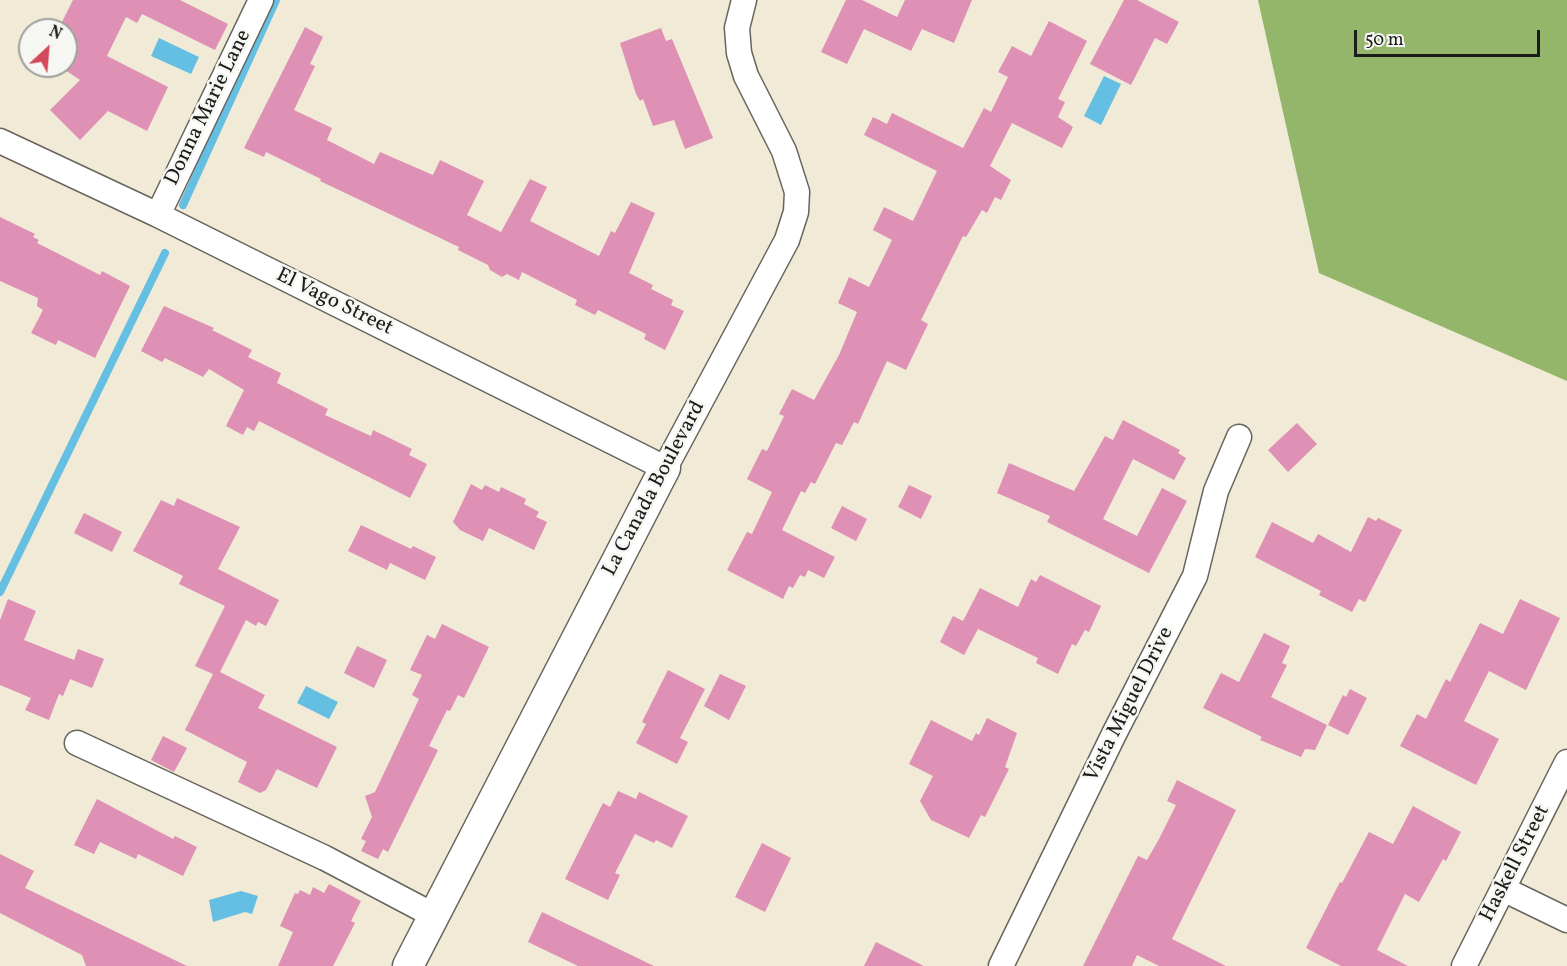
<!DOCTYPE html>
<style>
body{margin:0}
#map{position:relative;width:1567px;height:966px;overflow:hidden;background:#f1ead7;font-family:Vollkorn,serif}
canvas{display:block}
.north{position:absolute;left:18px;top:18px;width:60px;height:60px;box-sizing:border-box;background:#f6f6f2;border:2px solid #9f9f9c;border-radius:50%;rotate:26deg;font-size:16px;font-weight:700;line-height:24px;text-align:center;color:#1c1c1c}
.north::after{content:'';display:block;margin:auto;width:21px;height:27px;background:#d1495b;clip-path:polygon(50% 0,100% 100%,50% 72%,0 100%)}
.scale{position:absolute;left:1354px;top:30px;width:186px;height:27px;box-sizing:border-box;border:3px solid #1c1c1c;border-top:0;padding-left:8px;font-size:18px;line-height:21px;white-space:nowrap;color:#1c1c1c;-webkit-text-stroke:4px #f6f6f2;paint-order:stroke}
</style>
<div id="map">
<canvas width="1567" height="966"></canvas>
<div class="north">N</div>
<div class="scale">50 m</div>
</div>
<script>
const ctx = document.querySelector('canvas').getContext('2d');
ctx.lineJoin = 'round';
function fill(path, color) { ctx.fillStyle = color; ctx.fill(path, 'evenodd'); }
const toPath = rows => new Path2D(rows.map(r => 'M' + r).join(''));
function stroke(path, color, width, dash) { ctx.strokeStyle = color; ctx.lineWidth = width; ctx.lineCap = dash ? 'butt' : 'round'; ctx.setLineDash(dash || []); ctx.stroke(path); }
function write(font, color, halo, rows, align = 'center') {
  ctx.font = font + ' Vollkorn,serif'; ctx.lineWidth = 5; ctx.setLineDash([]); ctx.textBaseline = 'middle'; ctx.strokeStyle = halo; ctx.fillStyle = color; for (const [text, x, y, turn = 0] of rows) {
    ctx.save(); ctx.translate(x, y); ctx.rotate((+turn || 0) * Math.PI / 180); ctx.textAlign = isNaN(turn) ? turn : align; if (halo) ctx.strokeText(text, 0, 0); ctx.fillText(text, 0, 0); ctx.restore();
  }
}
fill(toPath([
 [1258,0,1567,0,1567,381,1319,273]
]), '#93b66a');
fill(toPath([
 [159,38,199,57,191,74,151,56],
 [1104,76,1121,84,1101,125,1084,116],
 [306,686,338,702,329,719,297,703],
 [241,891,258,896,252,914,245,912,213,922,209,900]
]), '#64bfe2');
stroke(toPath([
 [183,205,276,0],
 [0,592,165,253]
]), '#64bfe2', 8);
fill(toPath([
 [73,0,180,0,228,24,215,50,142,14,137,23,126,17,107,56,168,87,147,131,108,111,80,140,50,110,80,80,59,66,66,66,66,30,54,30,58,25,60,26],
 [846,0,862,0,897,17,905,0,972,0,954,43,922,29,911,51,864,29,847,64,821,52],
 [1124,0,1137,0,1179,22,1167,44,1155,38,1131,85,1090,64],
 [1049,21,1087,41,1058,99,1065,102,1058,117,1073,127,1062,148,1012,123,990,166,1011,180,1001,200,995,197,987,213,982,210,966,237,963,236,921,320,928,324,906,370,887,361,858,424,854,422,842,445,836,443,815,484,811,482,805,493,801,491,782,530,835,557,824,578,808,570,805,577,800,575,793,588,789,586,783,599,727,570,747,532,752,534,772,492,747,479,762,449,767,451,784,416,779,414,792,389,814,400,839,355,857,312,838,303,849,277,869,287,892,240,873,230,884,207,913,221,937,171,864,135,873,117,887,124,892,113,963,148,984,108,991,112,1008,77,998,72,1012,46,1031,56],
 [305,27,323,37,310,64,315,66,294,110,332,128,327,140,374,164,380,152,433,175,440,160,484,181,467,215,501,232,530,179,547,187,530,221,599,256,611,231,615,233,631,202,655,213,629,273,653,285,651,289,673,300,671,305,684,311,665,350,644,339,646,334,598,310,595,315,575,305,577,300,522,272,519,280,507,274,502,277,490,270,488,265,458,250,459,247,320,181,321,179,266,152,264,157,244,148],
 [661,28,666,41,672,39,713,138,685,149,674,120,653,126,643,99,640,101,636,94,620,43],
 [0,217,35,234,33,237,39,240,37,243,47,248,100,275,102,271,130,286,95,358,58,340,56,345,31,333,43,310,37,306,38,298,0,281],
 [164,306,214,328,212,330,252,350,248,357,281,373,277,383,328,409,325,415,371,436,373,430,412,449,409,455,427,464,410,498,259,421,254,431,247,427,243,435,226,426,244,390,209,369,203,377,165,358,162,362,141,351],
 [1123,420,1180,450,1178,453,1186,458,1174,480,1133,459,1103,519,1137,536,1162,488,1187,501,1149,573,1047,522,1050,516,997,493,1009,463,1074,491,1105,436,1113,440],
 [1297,423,1317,444,1288,472,1268,450],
 [471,484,482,490,485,485,499,492,501,487,526,499,524,504,539,512,536,517,547,522,534,550,489,528,483,541,460,530,453,522],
 [909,485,932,496,921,519,898,507],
 [177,498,240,527,218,569,279,600,266,626,258,622,256,626,246,620,220,672,265,695,258,708,337,747,317,788,277,769,266,790,260,793,238,782,247,762,185,730,213,674,195,666,225,606,179,584,183,576,133,551,161,500,174,506],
 [842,506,867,519,856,541,831,528],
 [84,513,122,532,112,552,74,533],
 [1368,517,1376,521,1378,518,1402,530,1365,602,1359,599,1352,612,1319,595,1321,591,1255,557,1272,522,1313,543,1318,534,1351,552],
 [361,525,411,549,413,546,436,557,425,580,390,563,387,570,348,551],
 [1040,575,1101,606,1089,632,1085,630,1076,646,1072,644,1058,674,1036,663,1038,658,978,629,964,655,940,642,953,616,963,621,980,588,1018,607,1031,579,1036,582],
 [8,599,36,611,24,640,74,660,78,649,104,659,92,688,70,679,63,696,59,694,49,720,25,710,31,698,0,685,0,620],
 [1520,599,1560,618,1526,690,1489,671,1464,721,1499,739,1476,785,1400,746,1417,714,1426,719,1446,679,1450,682,1480,623,1503,634],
 [442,624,489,647,464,698,458,695,450,711,447,710,429,746,438,750,388,852,383,849,378,859,361,851,366,841,361,839,372,817,365,796,375,792,419,699,412,695,422,675,410,670,427,635,435,639],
 [1264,633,1290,646,1282,663,1287,665,1271,697,1327,725,1315,750,1305,749,1301,757,1260,740,1262,737,1203,708,1221,673,1239,682],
 [357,646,387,660,374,688,344,673],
 [668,670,705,689,680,738,688,742,677,764,636,743,646,724,642,722],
 [720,674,746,686,729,720,704,706],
 [1350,689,1367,698,1348,735,1328,725,1343,695,1346,697],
 [987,718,1017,733,1005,767,1009,769,985,817,981,815,969,838,931,820,920,801,933,776,909,764,931,720,972,741,976,733,979,735],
 [163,736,187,748,174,772,151,760],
 [1177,780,1236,810,1172,939,1226,966,1159,966,1137,955,1132,966,1083,966,1138,856,1147,860,1159,839,1176,805,1167,801],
 [618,791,636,799,639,792,688,816,672,848,656,840,654,843,635,834,615,873,620,875,608,900,565,879,603,803,610,807],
 [97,799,173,839,175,836,197,847,183,876,138,854,136,859,100,842,94,854,74,845],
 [1413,806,1461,832,1446,861,1443,859,1419,902,1405,894,1377,950,1408,966,1341,966,1306,948,1340,882,1342,883,1369,832,1393,844],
 [762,843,791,858,765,912,735,897],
 [0,854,34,871,25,888,187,966,86,966,82,955,0,913],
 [329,884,361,901,351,921,355,923,333,966,278,966,293,932,280,926,295,893,298,894,300,890,310,895,313,887,324,893],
 [542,912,654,966,578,966,528,942],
 [876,942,924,966,864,966]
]), '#de90b5');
const minor = toPath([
 [0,141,158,215,665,468,787,240,796,212,797,192,784,151,746,76,739,53,737,28,744,0],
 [158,215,261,0],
 [77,743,325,858,433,915],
 [1503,889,1567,920],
 [1001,966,1114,734,1195,576,1216,491,1239,437],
 [1464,966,1567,762]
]);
const tertiary = toPath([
 [408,966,665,468]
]);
stroke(minor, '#67645d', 27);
stroke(tertiary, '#67645d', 33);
stroke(minor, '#fff', 24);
stroke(tertiary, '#fff', 30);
write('21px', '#1c1c1c', '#f6f6f2', [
 ["Donna Marie Lane",209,108,-64],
 ["El Vago Street",334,303,26],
 ["La Canada Boulevard",655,489,-62],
 ["Vista Miguel Drive",1130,705,-63],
 ["Haskell Street",1516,864,-63]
]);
</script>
